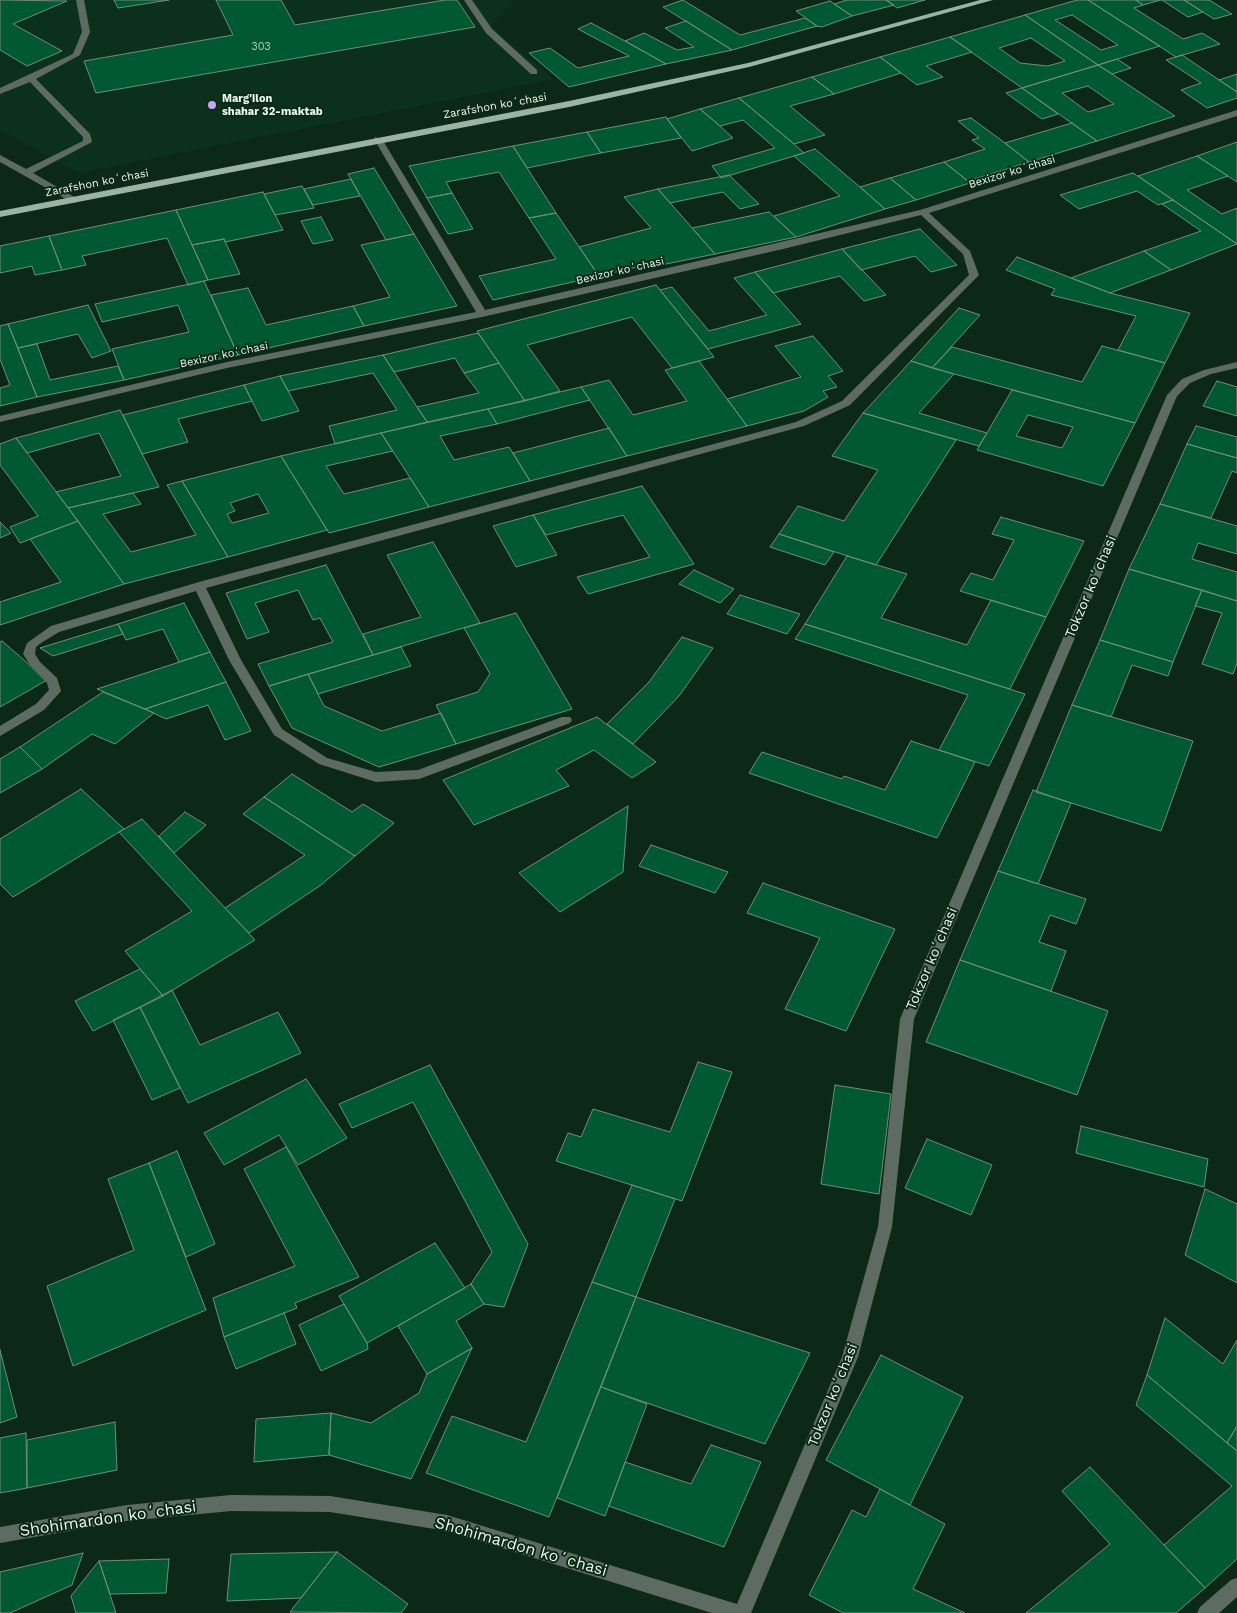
<!DOCTYPE html>
<meta charset="utf-8">
<style>
body{margin:0}
canvas{display:block;background:#0c2918}
</style>
<canvas width="1237" height="1613"></canvas>
<script>
const ctx = document.querySelector('canvas').getContext('2d');
ctx.lineJoin = 'round';
function fill(path, color) { ctx.fillStyle = color; ctx.fill(path, 'evenodd'); }
const toPath = rows => new Path2D(rows.map(r => 'M' + r).join(''));
function stroke(path, color, width, dash) { ctx.strokeStyle = color; ctx.lineWidth = width; ctx.lineCap = dash ? 'butt' : 'round'; ctx.setLineDash(dash || []); ctx.stroke(path); }
function write(font, color, halo, rows, align = 'center') {
  ctx.font = font + ' "Work Sans",sans-serif'; ctx.lineWidth = 4; ctx.setLineDash([]); ctx.textBaseline = 'middle'; ctx.strokeStyle = halo; ctx.fillStyle = color; for (const [text, x, y, turn = 0] of rows) {
    ctx.save(); ctx.translate(x, y); ctx.rotate((+turn || 0) * Math.PI / 180); ctx.textAlign = isNaN(turn) ? turn : align; if (halo) ctx.strokeText(text, 0, 0); ctx.fillText(text, 0, 0); ctx.restore();
  }
}
fill(toPath([
 [0,0,515,0,491,26,553,79,79,173,0,130]
]), '#0b311c');
const building = toPath([
 [0,0,67,1,13,24,62,51,27,66,0,50,0,0],
 [114,0,169,0,118,8,114,0],
 [216,0,281,0,295,25,445,0,457,0,475,27,96,93,84,61,233,35,216,0],
 [683,0,740,35,805,18,817,26,732,50,663,7,683,0],
 [847,0,886,0,894,5,852,16,834,4,847,0],
 [886,0,925,0,897,8,886,0],
 [1077,0,1088,0,1160,46,1098,65,1025,15,1077,0],
 [1072,15,1118,45,1101,50,1055,20,1072,15],
 [1088,0,1136,0,1143,5,1134,8,1183,39,1202,33,1220,44,1176,57,1088,0],
 [1136,0,1161,0,1143,5,1136,0],
 [1162,0,1184,0,1203,12,1188,17,1162,0],
 [1184,0,1209,0,1232,14,1214,19,1184,0],
 [830,1,852,16,822,27,817,26,796,11,830,1],
 [1025,15,1098,65,1022,88,950,37,1025,15],
 [1031,38,1065,61,1048,66,1020,63,999,48,1031,38],
 [686,21,732,50,666,64,625,41,644,33,677,50,694,47,665,28,686,21],
 [591,23,625,41,666,64,569,87,529,53,550,48,578,68,629,56,578,29,591,23],
 [950,37,972,52,926,66,943,77,917,85,880,57,950,37],
 [1182,55,1237,92,1237,98,1207,108,1181,90,1201,83,1166,60,1182,55],
 [880,57,901,73,834,94,812,77,880,57],
 [1117,59,1131,68,1112,74,1098,65,1117,59],
 [1098,65,1112,74,1175,116,1097,141,1022,88,1098,65],
 [1088,86,1114,104,1088,112,1062,93,1088,86],
 [1237,74,1237,92,1219,80,1237,74],
 [812,77,834,94,790,106,825,135,794,144,739,98,812,77],
 [1022,88,1058,114,1042,119,1006,93,1022,88],
 [739,98,794,144,804,153,721,178,712,166,775,148,743,120,720,126,700,109,739,98],
 [700,109,720,126,733,138,692,151,667,119,700,109],
 [666,117,681,138,601,153,587,132,666,117],
 [971,118,1005,143,1029,162,968,181,944,162,985,149,972,140,979,138,958,121,971,118],
 [1072,123,1097,141,1029,162,1005,143,1072,123],
 [587,132,601,153,527,168,513,146,587,132],
 [1237,142,1237,182,1197,156,1237,142],
 [513,146,556,213,529,218,499,172,446,182,452,193,427,198,409,166,513,146],
 [815,149,860,187,885,209,796,237,774,216,840,196,794,156,815,149],
 [1197,156,1228,176,1187,190,1222,214,1237,208,1237,244,1138,176,1197,156],
 [944,162,970,183,916,200,890,178,944,162],
 [374,168,414,234,386,240,348,174,374,168],
 [1133,173,1173,200,1158,205,1137,191,1079,209,1060,195,1133,173],
 [729,175,759,204,740,209,723,192,670,203,658,189,729,175],
 [890,178,916,200,885,209,860,187,890,178],
 [351,179,360,196,313,205,304,189,351,179],
 [302,186,314,208,275,215,264,194,302,186],
 [658,189,715,254,661,265,658,262,599,276,579,247,651,228,624,197,658,189],
 [263,192,283,230,225,242,224,239,192,245,176,210,263,192],
 [452,193,473,229,448,234,427,198,452,193],
 [1173,200,1237,244,1171,270,1144,251,1201,231,1162,204,1173,200],
 [176,210,208,280,188,285,167,238,82,256,86,265,62,270,49,236,176,210],
 [769,212,796,237,715,254,692,228,769,212],
 [556,213,599,276,493,300,479,276,556,259,529,218,556,213],
 [321,217,333,240,313,244,301,221,321,217],
 [920,229,957,265,931,272,915,256,861,270,842,249,920,229],
 [414,234,457,306,364,326,353,306,390,297,361,245,414,234],
 [49,236,62,270,35,275,32,266,0,273,0,246,49,236],
 [224,239,240,274,208,280,192,245,224,239],
 [842,249,886,295,864,301,840,276,773,293,755,272,842,249],
 [1144,251,1171,270,1110,293,1071,278,1144,251],
 [1017,257,1110,293,1190,313,1165,363,1118,350,1136,316,1051,295,1055,289,1006,270,1017,257],
 [755,272,801,324,708,349,660,290,672,287,709,331,767,315,734,278,755,272],
 [204,281,238,355,124,380,112,349,189,332,178,305,102,322,95,304,204,281],
 [656,285,714,357,672,368,632,317,527,345,560,391,525,401,477,331,656,285],
 [248,288,266,325,353,306,364,326,238,355,211,295,248,288],
 [88,305,111,351,92,358,78,334,18,348,8,324,88,305],
 [959,308,980,315,932,368,911,361,959,308],
 [8,324,37,397,0,406,0,388,10,385,0,359,0,326,8,324],
 [478,333,499,363,464,373,455,358,394,372,383,355,478,333],
 [813,336,843,371,828,376,837,387,823,391,828,397,804,411,747,426,727,399,801,377,775,346,813,336],
 [37,344,50,380,118,366,124,380,37,397,18,348,37,344],
 [1102,346,1165,363,1135,423,932,368,952,347,1082,382,1102,346],
 [383,355,427,422,335,444,329,426,397,410,373,373,288,391,280,376,383,355],
 [699,361,747,426,627,456,581,387,609,380,633,415,687,401,665,370,699,361],
 [911,361,954,374,919,413,987,433,979,446,863,413,911,361],
 [499,363,525,401,427,422,417,407,479,393,464,373,499,363],
 [280,376,299,411,262,421,244,385,280,376],
 [1217,381,1237,387,1237,416,1203,406,1217,381],
 [244,385,252,401,178,419,188,442,142,454,123,415,244,385],
 [581,387,590,400,497,424,488,409,581,387],
 [1012,390,1135,423,1103,486,977,450,1012,390],
 [1028,415,1073,427,1062,448,1016,436,1028,415],
 [488,409,497,424,440,436,454,460,509,447,530,481,429,507,381,433,488,409],
 [120,410,159,487,68,508,56,492,121,476,99,433,27,453,16,438,120,410],
 [863,413,956,440,876,565,779,534,798,506,844,521,878,470,832,456,863,413],
 [1196,426,1237,437,1237,458,1187,444,1196,426],
 [609,428,627,456,530,481,513,453,609,428],
 [381,433,393,451,326,466,344,494,410,478,429,507,329,533,281,456,381,433],
 [16,438,78,521,20,543,10,527,38,516,0,465,0,444,16,438],
 [1187,444,1237,458,1237,473,1232,471,1211,518,1160,504,1187,444],
 [281,456,327,530,228,557,182,481,281,456],
 [258,494,269,513,232,523,227,514,235,511,230,503,258,494],
 [182,481,228,557,124,584,68,508,133,493,141,504,103,514,131,552,196,535,167,485,182,481],
 [642,486,694,564,588,594,577,577,650,557,623,515,546,535,533,515,642,486],
 [1160,504,1237,526,1237,554,1198,543,1192,559,1237,572,1237,601,1129,569,1160,504],
 [533,515,557,555,516,567,493,526,533,515],
 [1001,517,1084,541,1046,617,960,591,971,573,993,580,1014,540,992,534,1001,517],
 [78,521,124,584,0,625,0,602,61,582,30,539,78,521],
 [0,522,11,533,0,538,0,522],
 [779,534,834,552,825,565,770,547,779,534],
 [433,542,480,623,373,655,363,634,421,617,387,555,433,542],
 [847,556,907,574,881,618,967,645,991,600,1046,617,1010,689,805,624,847,556],
 [326,565,373,655,269,686,258,664,333,642,320,618,313,620,298,590,255,603,269,632,247,639,226,593,326,565],
 [1129,569,1202,590,1173,662,1100,640,1129,569],
 [694,570,734,589,720,603,679,584,694,570],
 [1202,590,1237,601,1237,663,1233,674,1202,664,1222,613,1195,606,1202,590],
 [740,595,800,614,787,634,727,614,740,595],
 [184,603,210,652,179,662,163,629,126,640,118,624,184,603],
 [516,613,572,709,456,744,436,705,478,692,490,674,464,628,516,613],
 [118,624,123,634,53,656,40,648,118,624],
 [805,624,1025,694,989,766,939,750,968,695,795,639,805,624],
 [682,637,713,648,679,696,633,744,607,724,649,682,682,637],
 [1100,640,1173,662,1168,676,1132,665,1111,717,1072,705,1100,640],
 [2,641,47,680,0,707,0,642,2,641],
 [401,647,411,666,318,694,308,674,401,647],
 [210,652,226,682,145,709,97,689,210,652],
 [308,674,324,706,382,731,441,713,456,744,379,767,292,728,269,686,308,674],
 [226,682,251,731,225,740,208,705,166,719,145,709,226,682],
 [103,692,154,713,115,744,92,734,42,769,20,747,103,692],
 [1072,705,1193,741,1161,831,1036,792,1072,705],
 [597,717,656,762,632,778,594,750,556,770,569,786,474,825,443,780,597,717],
 [911,741,975,762,937,838,749,773,762,752,842,779,844,776,885,790,911,741],
 [20,747,42,769,0,793,0,759,20,747],
 [292,774,352,812,363,804,394,823,355,856,264,797,292,774],
 [81,789,124,829,13,897,0,884,0,839,81,789],
 [1033,790,1071,803,1038,884,998,871,1033,790],
 [264,797,355,856,321,885,249,933,225,908,305,855,243,814,264,797],
 [628,806,623,872,560,912,519,873,628,806],
 [185,812,206,825,174,853,159,836,185,812],
 [142,819,255,940,163,996,125,951,192,911,119,832,142,819],
 [651,845,728,872,715,893,639,866,651,845],
 [998,871,1086,899,1076,924,1050,915,1039,942,1066,951,1051,991,960,960,998,871],
 [763,883,895,929,846,1031,785,1009,820,938,747,913,763,883],
 [960,960,1108,1011,1077,1095,926,1042,960,960],
 [140,969,163,996,93,1031,75,1001,140,969],
 [172,990,200,1045,278,1012,301,1053,188,1103,140,1007,172,990],
 [140,1007,180,1088,152,1100,113,1020,140,1007],
 [698,1062,732,1072,682,1201,556,1161,568,1133,581,1137,593,1109,670,1132,698,1062],
 [430,1065,528,1244,504,1307,484,1304,471,1284,492,1252,413,1102,352,1128,339,1104,430,1065],
 [306,1079,347,1138,298,1165,279,1135,224,1165,204,1133,306,1079],
 [835,1085,891,1094,879,1194,821,1184,835,1085],
 [1081,1126,1208,1159,1204,1187,1076,1153,1081,1126],
 [927,1139,992,1165,971,1215,905,1188,927,1139],
 [286,1147,359,1277,295,1303,297,1308,224,1337,213,1298,295,1266,244,1169,286,1147],
 [177,1151,215,1244,186,1257,149,1163,177,1151],
 [149,1163,206,1310,73,1366,47,1286,134,1250,108,1179,149,1163],
 [632,1185,675,1199,636,1297,592,1282,632,1185],
 [1205,1189,1237,1204,1237,1283,1185,1255,1205,1189],
 [435,1243,465,1288,367,1343,339,1296,435,1243],
 [592,1282,636,1297,549,1517,426,1473,452,1416,526,1442,592,1282],
 [471,1284,484,1304,456,1321,472,1348,427,1374,398,1326,471,1284],
 [636,1297,810,1353,765,1444,601,1387,636,1297],
 [344,1304,367,1343,368,1349,321,1371,299,1325,344,1304],
 [284,1313,296,1344,236,1369,224,1337,284,1313],
 [1165,1318,1223,1364,1237,1340,1237,1426,1227,1443,1147,1375,1165,1318],
 [472,1348,411,1479,329,1455,331,1413,371,1423,419,1393,427,1374,472,1348],
 [0,1350,17,1417,0,1423,0,1350],
 [881,1355,963,1397,910,1505,826,1460,881,1355],
 [1147,1375,1237,1451,1237,1559,1205,1588,1164,1545,1232,1486,1136,1405,1147,1375],
 [601,1387,647,1404,605,1516,557,1498,601,1387],
 [331,1413,329,1455,254,1462,256,1419,331,1413],
 [115,1422,117,1470,27,1488,27,1440,115,1422],
 [1237,1426,1237,1451,1227,1443,1237,1426],
 [26,1433,27,1488,0,1493,0,1438,26,1433],
 [711,1445,761,1462,724,1547,609,1506,625,1462,691,1484,711,1445],
 [1090,1467,1205,1588,1176,1613,1026,1613,1110,1544,1062,1491,1090,1467],
 [880,1489,945,1524,913,1589,965,1613,843,1613,809,1595,852,1510,866,1517,880,1489],
 [337,1552,301,1598,227,1601,231,1554,337,1552],
 [337,1552,408,1604,401,1613,290,1612,337,1552],
 [83,1553,72,1585,10,1613,0,1613,0,1572,83,1553],
 [169,1559,166,1593,110,1594,99,1561,169,1559],
 [99,1561,116,1613,76,1613,71,1596,99,1561]
]);
fill(building, '#015931');
stroke(building, '#6e8e79', 1);
fill(toPath([
 [76,0,84,0,90,32,80,55,36,79,90,134,92,142,33,173,76,198,76,202,73,203,0,162,0,155,26,169,83,141,83,137,30,82,0,94,0,88,73,54,82,32,76,0],
 [464,0,472,0,492,29,537,70,537,74,531,74,486,33,464,0],
 [1237,110,1237,116,929,213,970,251,979,275,850,405,804,426,206,588,241,660,282,729,327,758,376,772,418,770,562,717,570,717,572,720,570,723,419,779,376,782,319,764,274,735,229,660,196,591,59,632,41,643,36,647,35,654,40,662,57,678,61,691,44,710,0,736,0,726,36,704,49,690,47,683,32,668,23,654,27,643,51,626,199,582,796,422,842,401,969,275,963,254,921,215,783,249,482,317,227,368,0,422,0,416,227,362,476,312,374,139,375,137,382,139,485,310,920,210,1237,110],
 [1237,362,1237,368,1211,374,1190,383,1177,396,914,1019,892,1227,858,1357,751,1613,712,1613,447,1531,330,1512,231,1511,127,1521,0,1543,0,1527,127,1505,231,1495,330,1496,447,1515,737,1604,842,1357,878,1227,900,1019,1167,395,1182,379,1204,370,1237,362],
 [1237,1578,1237,1597,1219,1613,1197,1613,1200,1607,1231,1580,1237,1578]
]), '#5e6b62');
fill(toPath([
 [980,0,993,0,749,67,569,107,0,217,0,211,569,101,748,63,980,0]
]), '#99b5a2');
for (const [x, y, r, color] of [
 [212,105,5,"#c8a6ef"]
]) { const dot = new Path2D(); dot.arc(x, y, r, 0, 2 * Math.PI); ctx.fillStyle = color; ctx.fill(dot); stroke(dot, '#0c2918', 2); }
write('11px', '#aed1be', null, [
 ["303",261,47]
]);
write('bold 11px', '#e8f9ed', '#0c2918', [
 ["Marg'ilon",222,99],
 ["shahar 32-maktab",222,112]
], 'left');
write('11px', '#e8f9ed', '#0c2918', [
 ["Zarafshon koʻchasi",495,106,-10],
 ["Bexizor koʻchasi",1012,172,-17],
 ["Zarafshon koʻchasi",97,183,-11],
 ["Bexizor koʻchasi",620,271,-13],
 ["Bexizor koʻchasi",224,355,-12]
]);
write('14px', '#e8f9ed', '#0c2918', [
 ["Tokzor koʻchasi",1091,587,-67],
 ["Tokzor koʻchasi",932,959,-67],
 ["Tokzor koʻchasi",833,1395,-68]
]);
write('16px', '#e8f9ed', '#0c2918', [
 ["Shohimardon koʻchasi",108,1519,-8],
 ["Shohimardon koʻchasi",521,1547,16]
]);
</script>
